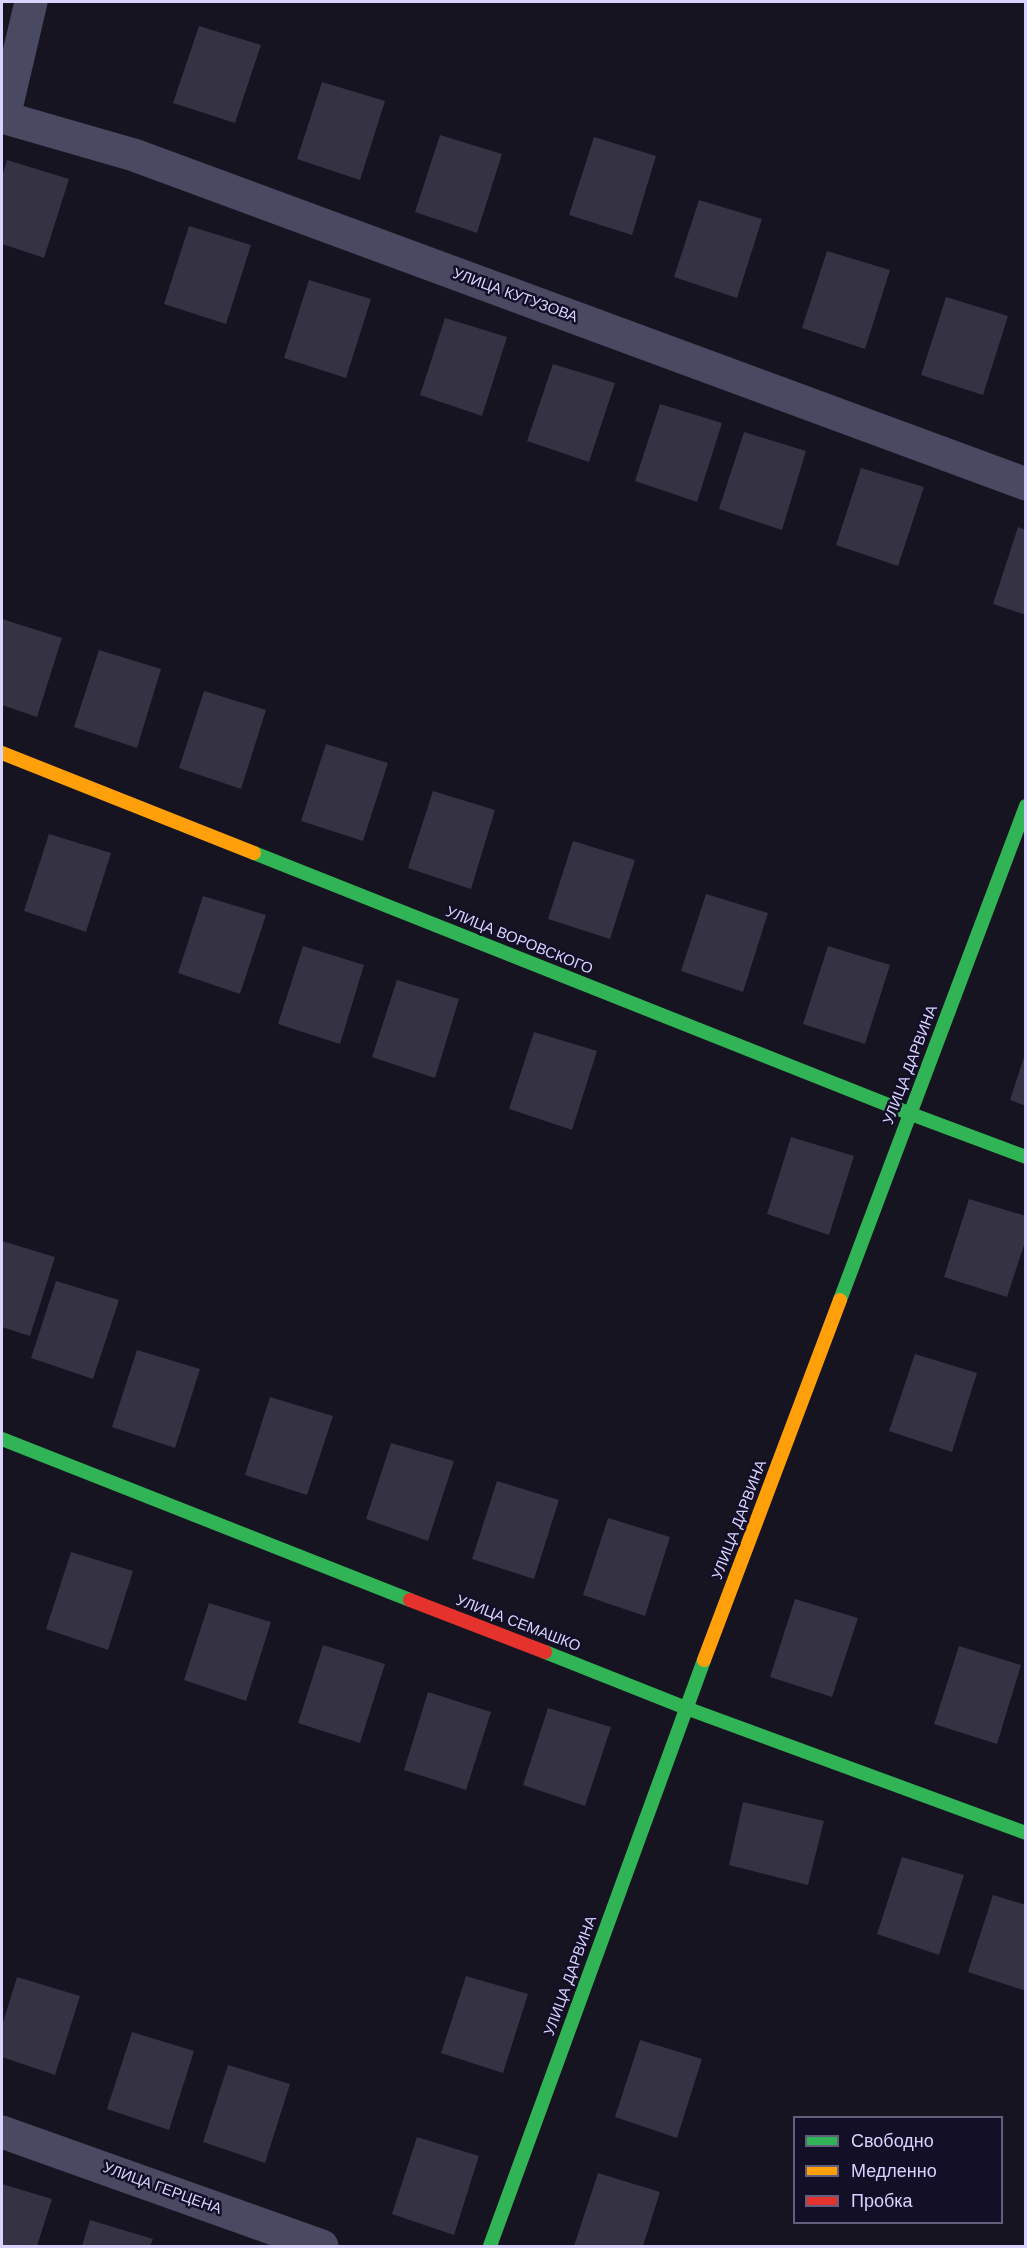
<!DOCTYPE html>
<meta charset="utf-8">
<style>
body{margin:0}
#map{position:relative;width:1027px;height:2248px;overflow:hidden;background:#161421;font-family:"DM Sans",sans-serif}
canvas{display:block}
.frame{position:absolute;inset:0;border:3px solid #d9d4ff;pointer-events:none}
.legend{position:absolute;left:793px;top:2116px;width:210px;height:108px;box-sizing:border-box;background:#130f26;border:2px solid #625e7d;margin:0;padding:8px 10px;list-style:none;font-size:18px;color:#d9d4ff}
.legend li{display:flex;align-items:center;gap:12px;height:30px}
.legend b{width:30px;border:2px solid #625e7d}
</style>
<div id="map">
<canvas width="1027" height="2248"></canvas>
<div class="frame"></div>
<ul class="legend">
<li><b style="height:8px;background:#30b455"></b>Свободно</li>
<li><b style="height:8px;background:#ff9f0a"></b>Медленно</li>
<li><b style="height:8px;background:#e5322d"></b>Пробка</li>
</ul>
</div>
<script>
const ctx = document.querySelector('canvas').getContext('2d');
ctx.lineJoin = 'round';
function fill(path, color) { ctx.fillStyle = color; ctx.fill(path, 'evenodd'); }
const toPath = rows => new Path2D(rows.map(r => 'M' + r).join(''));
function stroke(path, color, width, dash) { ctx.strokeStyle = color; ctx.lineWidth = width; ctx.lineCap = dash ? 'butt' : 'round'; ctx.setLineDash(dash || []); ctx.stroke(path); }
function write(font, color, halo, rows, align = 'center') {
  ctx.font = font + ' "DM Sans",sans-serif'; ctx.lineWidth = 5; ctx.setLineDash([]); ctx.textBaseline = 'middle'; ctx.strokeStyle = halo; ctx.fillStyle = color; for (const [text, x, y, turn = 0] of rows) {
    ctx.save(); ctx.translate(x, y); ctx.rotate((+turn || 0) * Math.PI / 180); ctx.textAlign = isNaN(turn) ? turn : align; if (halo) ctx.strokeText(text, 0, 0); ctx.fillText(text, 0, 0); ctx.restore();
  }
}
fill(toPath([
 [199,26,261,45,235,123,173,103],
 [322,82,385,101,360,180,297,159],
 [440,135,502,154,477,233,415,212],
 [594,137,656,156,632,235,569,215],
 [7,160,69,179,44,258,2,244,2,177],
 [699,200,762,219,737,298,674,277],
 [189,226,251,245,226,324,164,304],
 [827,251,890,270,865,349,802,328],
 [309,280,371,299,346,378,284,358],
 [946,297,1008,316,983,395,921,375],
 [445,318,507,337,482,416,420,395],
 [553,364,615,383,589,462,527,441],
 [660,404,722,423,697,502,635,481],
 [744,432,806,451,782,530,719,509],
 [861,468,924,487,898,566,836,545],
 [1018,527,1026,530,1026,615,993,604],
 [2,619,62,638,37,717,2,705],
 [99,650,161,669,137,748,74,727],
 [204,691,266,710,241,789,179,768],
 [326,744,388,763,363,841,301,821],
 [433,791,495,810,471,889,408,868],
 [49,834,111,853,86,932,24,911],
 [573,841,635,860,610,939,548,919],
 [706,894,768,913,743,992,681,971],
 [203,896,266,915,240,994,178,973],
 [303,946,364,965,340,1044,278,1024],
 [828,946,890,965,865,1044,803,1024],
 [397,980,459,999,435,1078,372,1057],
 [534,1032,597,1051,572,1130,509,1109],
 [1025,1054,1026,1054,1026,1106,1010,1100],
 [791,1137,854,1156,829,1235,767,1214],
 [969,1199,1026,1216,1026,1239,1007,1297,944,1277],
 [2,1241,55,1257,30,1336,2,1327],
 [56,1281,119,1300,93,1379,31,1358],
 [137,1350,200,1369,175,1448,112,1427],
 [915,1354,977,1373,952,1452,889,1431],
 [270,1397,333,1416,307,1495,245,1475],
 [391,1443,454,1461,428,1541,366,1519],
 [497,1481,559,1500,534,1579,472,1559],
 [608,1518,670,1537,645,1616,583,1595],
 [71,1552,133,1571,108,1650,46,1629],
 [795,1599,858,1618,832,1697,770,1677],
 [209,1603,271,1622,246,1701,184,1680],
 [323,1645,385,1664,360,1743,298,1723],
 [959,1646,1021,1665,997,1744,934,1724],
 [428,1692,491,1712,466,1790,404,1770],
 [548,1708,611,1727,585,1806,523,1785],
 [743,1802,824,1821,808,1885,729,1865],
 [902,1857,964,1875,939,1955,877,1934],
 [993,1895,1026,1905,1026,1991,968,1972],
 [466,1976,528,1994,503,2073,441,2053],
 [17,1977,80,1996,55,2075,2,2057,2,2026],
 [132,2032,194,2051,169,2130,107,2109],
 [640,2040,702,2059,677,2138,615,2117],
 [228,2065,290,2084,265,2163,203,2142],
 [417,2137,479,2156,454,2235,392,2214],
 [598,2173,660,2192,643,2246,574,2246],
 [2,2184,52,2199,37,2246,2,2246],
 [90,2220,153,2239,150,2246,82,2246]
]), '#343243');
stroke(toPath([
 [2,117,134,155,1026,484],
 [4,117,31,2],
 [2,2132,322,2246]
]), '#4a4962', 33);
stroke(toPath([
 [254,853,911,1114,1026,1157],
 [840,1300,1026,806],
 [2,1439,410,1600],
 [545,1652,686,1708,1026,1833],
 [490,2246,704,1660]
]), '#30b455', 14);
stroke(toPath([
 [2,753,254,853],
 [704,1660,840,1300]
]), '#ff9f0a', 14);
stroke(toPath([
 [410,1600,545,1652]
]), '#e5322d', 14);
write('15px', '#d9d4ff', '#130f26', [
 ["УЛИЦА КУТУЗОВА",515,296,20],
 ["УЛИЦА ВОРОВСКОГО",519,941,22],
 ["УЛИЦА ДАРВИНА",911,1065,-69],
 ["УЛИЦА ДАРВИНА",740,1520,-69],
 ["УЛИЦА СЕМАШКО",518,1624,21],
 ["УЛИЦА ДАРВИНА",571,1976,-70],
 ["УЛИЦА ГЕРЦЕНА",162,2189,20]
]);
</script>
